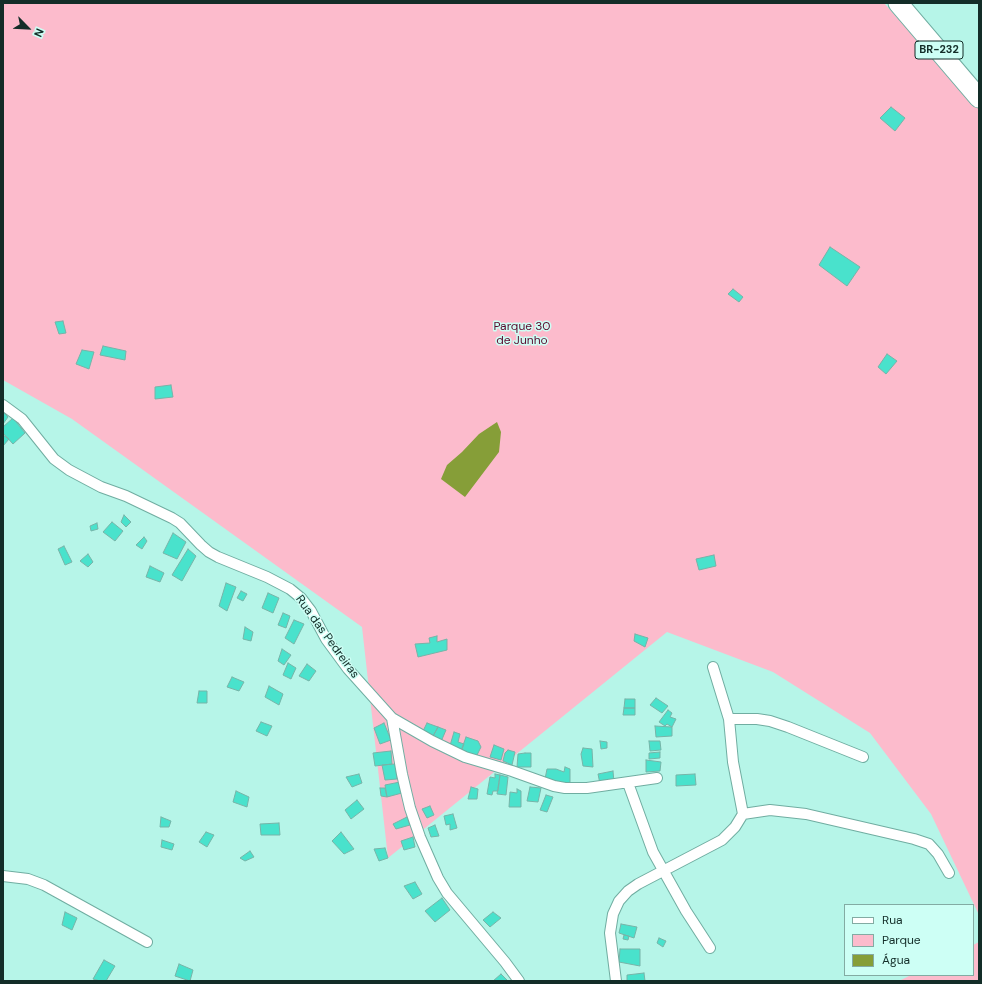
<!DOCTYPE html>
<meta charset="utf-8">
<style>
body{margin:0}
#map{position:relative;width:982px;height:984px;overflow:hidden;background:#b6f5e8;font-family:"DM Sans",sans-serif}
canvas{display:block}
.frame{position:absolute;inset:0;border:4px solid #132d28;pointer-events:none}
.legend{position:absolute;left:844px;top:904px;width:130px;height:72px;box-sizing:border-box;background:#cdfff5;border:1px solid #83aba3;margin:0;padding:5px 7px;list-style:none;font-size:12px;color:#132d28}
.legend li{display:flex;align-items:center;gap:8px;height:20px}
.legend b{width:20px;border:1px solid #83aba3}
.north{position:absolute;left:8px;top:8px;width:40px;height:40px;-webkit-text-stroke:3px #cdfff5;paint-order:stroke;rotate:114deg;font-size:11px;font-weight:700;line-height:16px;text-align:center;color:#132d28}
.north::after{content:'';display:block;margin:auto;width:14px;height:18px;background:#132d28;clip-path:polygon(50% 0,100% 100%,50% 72%,0 100%)}
</style>
<div id="map">
<canvas width="982" height="984"></canvas>
<div class="frame"></div>
<ul class="legend">
<li><b style="height:5px;background:#fff"></b>Rua</li>
<li><b style="height:11px;background:#fcbbcc"></b>Parque</li>
<li><b style="height:11px;background:#869e38"></b>Água</li>
</ul>
<div class="north">N</div>
</div>
<script>
const ctx = document.querySelector('canvas').getContext('2d');
ctx.lineJoin = 'round';
function fill(path, color) { ctx.fillStyle = color; ctx.fill(path, 'evenodd'); }
const toPath = rows => new Path2D(rows.map(r => 'M' + r).join(''));
function stroke(path, color, width, dash) { ctx.strokeStyle = color; ctx.lineWidth = width; ctx.lineCap = dash ? 'butt' : 'round'; ctx.setLineDash(dash || []); ctx.stroke(path); }
function write(font, color, halo, rows, align = 'center') {
  ctx.font = font + ' "DM Sans",sans-serif'; ctx.lineWidth = 3; ctx.setLineDash([]); ctx.textBaseline = 'middle'; ctx.strokeStyle = halo; ctx.fillStyle = color; for (const [text, x, y, turn = 0] of rows) {
    ctx.save(); ctx.translate(x, y); ctx.rotate((+turn || 0) * Math.PI / 180); ctx.textAlign = isNaN(turn) ? turn : align; if (halo) ctx.strokeText(text, 0, 0); ctx.fillText(text, 0, 0); ctx.restore();
  }
}
fill(toPath([
 [3,3,884,3,979,108,979,915,931,814,870,733,773,672,667,632,388,858,362,627,72,419,3,380],
 [979,942,979,981,899,981,911,975,973,975,973,945]
]), '#fcbbcc');
fill(toPath([
 [497,422,501,432,499,452,465,497,441,479,447,465,462,452,479,434]
]), '#869e38');
const building = toPath([
 [891,107,905,118,895,131,880,118,891,107],
 [830,247,860,267,847,286,819,265,830,247],
 [733,289,743,297,739,302,728,294,733,289],
 [63,321,66,333,59,334,55,322,63,321],
 [103,346,126,351,125,360,100,355,103,346],
 [82,350,94,352,89,369,76,364,82,350],
 [887,354,897,361,886,374,878,367,887,354],
 [171,385,173,397,155,399,155,387,171,385],
 [3,412,8,417,3,424,3,412],
 [13,418,25,433,13,444,3,433,3,427,13,418],
 [3,435,9,439,3,446,3,435],
 [124,515,131,522,126,527,121,522,124,515],
 [112,522,123,531,115,541,103,532,112,522],
 [97,523,98,529,91,531,90,526,97,523],
 [173,533,186,542,177,559,163,553,173,533],
 [144,537,147,541,142,549,136,545,144,537],
 [64,546,72,562,65,565,58,549,64,546],
 [188,549,196,556,182,581,172,575,188,549],
 [88,554,93,562,88,567,80,561,88,554],
 [714,555,716,566,699,570,696,559,714,555],
 [150,566,164,573,160,582,146,577,150,566],
 [226,583,236,587,227,611,219,606,226,583],
 [241,591,247,594,243,601,237,598,241,591],
 [268,593,279,598,273,613,262,608,268,593],
 [283,613,290,616,286,628,278,625,283,613],
 [294,620,304,624,294,644,285,638,294,620],
 [245,627,253,632,251,641,243,639,245,627],
 [635,634,648,638,645,647,634,641,635,634],
 [437,636,437,642,447,639,447,650,418,657,415,644,430,643,429,638,437,636],
 [282,649,291,655,284,665,278,661,282,649],
 [288,663,296,668,291,679,283,675,288,663],
 [307,664,316,671,309,681,299,676,307,664],
 [232,677,244,682,239,691,227,687,232,677],
 [269,686,283,694,279,705,265,697,269,686],
 [199,691,207,691,207,703,197,703,199,691],
 [656,698,668,706,662,713,650,705,656,698],
 [625,699,635,699,635,708,624,708,625,699],
 [624,708,635,708,635,715,623,715,624,708],
 [668,710,672,713,670,717,676,719,672,727,667,724,665,726,659,722,668,710],
 [261,722,272,726,267,736,256,731,261,722],
 [384,723,391,740,380,744,374,728,384,723],
 [427,723,438,727,433,736,423,731,427,723],
 [655,726,672,727,672,736,656,737,655,726],
 [438,727,446,730,440,744,431,740,438,727],
 [454,732,460,734,458,742,464,744,460,754,449,749,454,732],
 [466,737,478,741,481,747,475,759,460,754,466,737],
 [600,741,607,742,607,748,601,749,600,741],
 [649,741,660,741,661,750,650,751,649,741],
 [494,745,504,749,501,760,490,757,494,745],
 [583,748,592,749,593,767,583,766,581,754,583,748],
 [508,750,515,752,512,765,503,761,505,753,508,750],
 [391,751,392,764,375,766,373,753,391,751],
 [660,752,660,758,649,759,649,753,660,752],
 [525,753,531,753,531,767,517,767,518,754,525,753],
 [646,760,661,762,660,771,646,772,646,760],
 [395,764,397,779,385,780,382,765,395,764],
 [565,767,570,769,570,786,545,779,547,769,556,769,564,772,565,767],
 [613,771,614,782,600,784,598,774,613,771],
 [359,774,362,783,352,787,346,777,359,774],
 [495,774,500,775,498,791,493,791,492,795,487,794,490,777,495,778,495,774],
 [695,774,696,785,676,786,676,775,695,774],
 [500,775,508,777,506,795,497,794,500,775],
 [400,782,402,793,387,797,385,785,400,782],
 [471,787,478,789,477,799,468,799,471,787],
 [530,787,541,788,538,802,527,801,530,787],
 [380,788,385,788,387,797,381,796,380,788],
 [517,789,521,791,521,807,509,807,510,792,517,793,517,789],
 [236,791,249,797,247,807,233,802,236,791],
 [546,795,553,797,547,812,540,810,546,795],
 [357,800,364,809,351,819,345,810,357,800],
 [430,806,434,815,427,818,422,809,430,806],
 [453,814,457,828,450,830,450,824,446,825,444,816,453,814],
 [161,817,171,821,169,827,160,827,161,817],
 [407,817,410,825,396,829,393,824,407,817],
 [279,823,280,835,261,835,260,824,279,823],
 [435,825,439,836,431,837,428,828,435,825],
 [206,832,214,835,207,847,199,842,206,832],
 [341,832,354,849,344,854,332,841,341,832],
 [413,837,415,847,404,850,401,841,413,837],
 [162,840,174,844,172,850,161,847,162,840],
 [385,848,388,858,379,861,374,849,385,848],
 [250,851,254,857,245,861,240,858,250,851],
 [415,882,422,894,413,899,404,886,415,882],
 [442,898,450,910,435,922,425,911,442,898],
 [65,912,77,918,72,930,62,925,65,912],
 [493,912,501,918,490,927,483,920,493,912],
 [621,924,637,927,634,938,619,933,621,924],
 [624,935,629,936,628,940,623,939,624,935],
 [659,938,666,941,663,947,657,943,659,938],
 [620,949,640,949,640,966,619,962,620,949],
 [104,960,115,966,106,981,100,981,93,979,104,960],
 [179,964,193,970,190,981,175,976,179,964],
 [644,973,645,981,627,981,627,975,644,973],
 [501,974,508,981,493,981,501,974]
]);
fill(building, '#49e2cc');
stroke(building, '#77b4a8', 1);
const street = toPath([
 [3,405,22,419,54,459,69,470,101,487,126,496,172,518,180,523,201,545,209,552,218,557,267,577,290,589,301,598,311,611,326,639,348,669,392,718,432,741,465,757,512,771,554,786,565,788,587,788,657,778],
 [392,718,402,774,410,808,420,837,438,878,447,893,505,962,519,981],
 [729,719,757,719,770,721,788,727,863,757],
 [628,783,653,852,686,911,710,948],
 [743,814,770,810,806,814,914,839,929,844,938,854,949,873],
 [3,876,28,879,44,885,147,942],
 [616,981,610,933,613,914,619,901,628,891,638,884,722,840,735,827,743,814,733,762,729,719,713,667]
]);
const highway = toPath([
 [898,3,979,98]
]);
stroke(street, '#70ada1', 12);
stroke(highway, '#70ada1', 21);
stroke(street, '#fff', 10);
stroke(highway, '#fff', 19);
for (const [x, y, w] of [
 [939,50,48]
]) { const box = new Path2D(); box.roundRect(x - w / 2, y - 9, w, 18, 3); ctx.fillStyle = '#cdfff5'; ctx.fill(box); stroke(box, '#132d28', 1); }
write('bold 11px', '#132d28', null, [
 ["BR-232",939,50]
]);
write('12px', '#5b092d', '#cdfff5', [
 ["Parque 30",522,327],
 ["de Junho",522,341]
]);
write('12px', '#132d28', '#cdfff5', [
 ["Rua das Pedreiras",327,637,54]
]);
</script>
